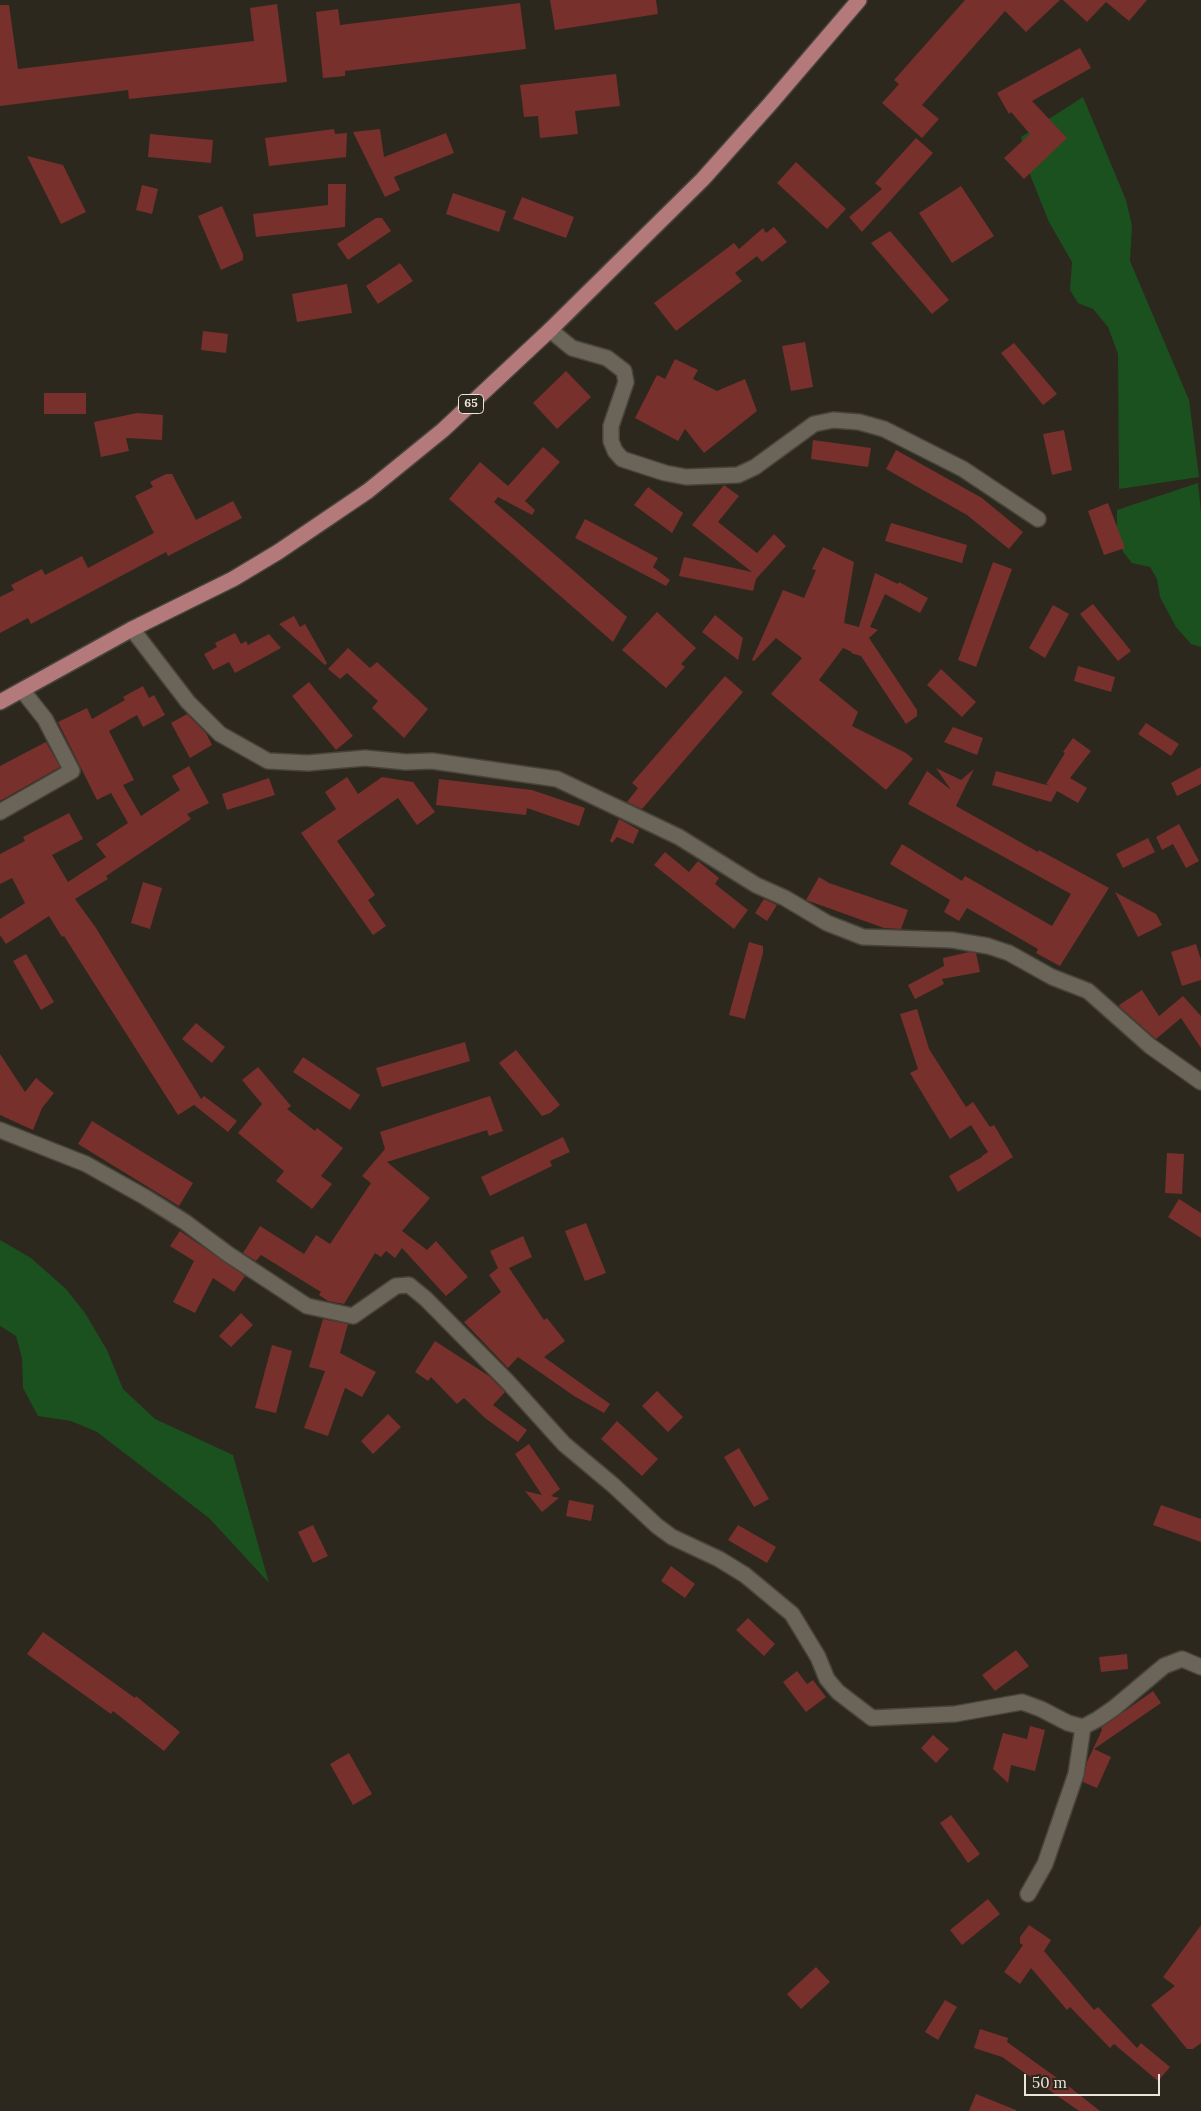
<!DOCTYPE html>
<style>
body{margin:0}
#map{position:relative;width:1201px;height:2111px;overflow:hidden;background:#2d281d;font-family:Lora,serif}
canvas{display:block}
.scale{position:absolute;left:1024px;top:2074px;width:136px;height:22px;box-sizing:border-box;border:2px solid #e9e6de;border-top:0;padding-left:6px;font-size:15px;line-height:18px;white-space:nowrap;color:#e9e6de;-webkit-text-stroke:4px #2d281d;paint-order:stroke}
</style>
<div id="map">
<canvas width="1201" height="2111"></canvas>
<div class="scale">50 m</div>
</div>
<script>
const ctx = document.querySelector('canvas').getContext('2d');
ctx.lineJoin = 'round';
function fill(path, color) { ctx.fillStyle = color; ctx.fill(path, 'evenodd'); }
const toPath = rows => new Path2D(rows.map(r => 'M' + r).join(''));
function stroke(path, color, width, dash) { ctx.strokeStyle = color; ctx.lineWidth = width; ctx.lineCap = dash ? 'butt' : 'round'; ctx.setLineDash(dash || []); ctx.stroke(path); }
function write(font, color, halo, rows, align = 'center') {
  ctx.font = font + ' Lora,serif'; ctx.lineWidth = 4; ctx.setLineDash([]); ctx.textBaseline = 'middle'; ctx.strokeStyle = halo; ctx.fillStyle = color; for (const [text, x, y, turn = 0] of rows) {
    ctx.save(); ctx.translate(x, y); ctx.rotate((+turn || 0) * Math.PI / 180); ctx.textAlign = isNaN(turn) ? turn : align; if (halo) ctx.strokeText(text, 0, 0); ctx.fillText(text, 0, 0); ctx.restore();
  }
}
fill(toPath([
 [1083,97,1126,200,1132,226,1130,261,1189,400,1199,477,1119,489,1118,354,1108,327,1093,309,1078,303,1070,290,1072,262,1049,222,1029,172,1021,137],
 [1198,483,1201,513,1201,647,1191,644,1176,627,1160,597,1157,579,1150,567,1132,563,1124,553,1117,540,1117,510],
 [0,1240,31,1258,66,1289,85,1313,107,1350,123,1389,155,1419,233,1455,269,1583,209,1518,97,1432,71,1421,38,1416,23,1388,22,1358,16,1336,0,1326]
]), '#1a511e');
fill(toPath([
 [550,0,656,0,658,14,555,30],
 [965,0,1060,0,1026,32,1005,11,922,105,939,119,922,138,882,103,899,84,894,80],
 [1063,0,1147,0,1129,21,1106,2,1087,22],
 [520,3,526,49,345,71,345,76,323,78,316,12,338,9,340,25],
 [277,4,287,82,129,99,128,90,0,106,0,5,9,5,18,69,254,41,250,8],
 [1080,48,1091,68,1032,101,1067,138,1024,179,1004,158,1030,134,1011,112,1009,114,997,93],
 [616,74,620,106,575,111,578,134,540,138,538,116,524,117,520,85],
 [334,129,335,134,347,133,346,157,269,166,265,138],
 [380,129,384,157,446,133,454,153,394,177,400,190,385,197,353,132],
 [150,134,213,140,211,163,148,157],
 [916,138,933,153,862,232,849,217,882,189,875,183],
 [27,156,63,165,86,212,61,224],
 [796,162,846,209,827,229,777,183],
 [328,184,346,184,345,227,256,237,253,214,328,205],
 [142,185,158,189,152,214,136,210],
 [961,186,994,236,952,263,919,213],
 [453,193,506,211,499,232,446,214],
 [522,197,574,217,566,238,513,219],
 [222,206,243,254,243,260,221,270,198,216],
 [376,218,382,218,391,231,348,260,337,244],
 [774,227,787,242,762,262,757,256,735,273,742,281,676,331,654,303,734,243,739,249,763,228,766,233],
 [890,231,949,300,932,314,871,243],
 [400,263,413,281,378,304,366,286],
 [347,284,352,313,297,322,292,294],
 [203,331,228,334,226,353,201,350],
 [805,342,813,387,791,391,782,346],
 [1014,343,1057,394,1043,405,1001,353],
 [675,359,698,370,693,379,717,391,745,379,757,411,704,453,685,429,678,441,635,418,657,375,665,379],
 [566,371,591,397,557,429,533,403],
 [44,393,86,393,86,414,44,414],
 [137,413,163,415,162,440,126,438,129,451,101,457,94,422],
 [1064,430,1072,470,1052,475,1043,434],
 [813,440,871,448,868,467,811,459],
 [543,447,560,462,525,501,535,510,532,515,498,497,494,502,627,617,613,642,449,499,480,462,508,486],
 [896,450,982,498,1023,532,1009,549,967,515,886,469],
 [166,474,172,474,196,520,233,501,242,518,168,556,166,552,31,624,28,618,0,633,0,597,14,590,11,585,42,569,45,575,82,556,88,568,154,533,135,496,153,487,150,482],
 [724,485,739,496,718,522,757,553,774,534,786,546,756,579,753,591,679,576,684,557,752,572,692,525],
 [648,487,683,513,672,533,634,505],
 [1108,503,1125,548,1104,555,1088,511],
 [585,519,658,558,653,567,670,580,666,586,575,538],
 [891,523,967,545,962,563,885,541],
 [823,547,854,562,844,623,859,627,875,573,898,584,899,582,928,598,920,613,885,594,870,627,878,630,869,638,917,710,917,716,906,724,861,656,851,653,852,652,843,648,819,680,858,712,852,726,906,753,913,759,886,790,771,694,802,658,776,638,754,661,752,660,783,590,804,598,816,570,812,569],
 [993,562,1012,569,976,667,958,660],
 [1093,604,1131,651,1118,661,1080,614],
 [1053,605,1069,614,1045,658,1029,648],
 [657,612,696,648,681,664,685,667,666,688,622,650],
 [715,615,743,638,738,660,702,632],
 [294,616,300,627,305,624,327,663,325,665,279,624],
 [235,633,241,644,246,641,248,645,269,634,281,648,235,673,229,662,213,670,204,654,217,647,215,643],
 [348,648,370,668,377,662,428,709,404,738,372,708,378,701,347,673,340,679,328,669],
 [1078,666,1115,677,1111,692,1074,681],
 [941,669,976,702,962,717,927,685],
 [725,676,743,692,642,809,627,802,638,788,632,783],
 [309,682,353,736,336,750,292,696],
 [143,686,149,698,154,695,165,715,143,727,137,715,109,731,134,780,123,785,141,816,180,790,172,776,189,766,209,803,187,814,191,819,106,876,108,879,75,899,96,928,201,1099,204,1096,237,1121,228,1132,194,1105,197,1103,178,1115,64,936,62,937,49,916,6,944,0,935,0,919,25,903,12,878,0,884,0,854,25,841,23,837,69,813,83,839,52,855,68,882,106,857,96,844,128,823,111,793,97,800,58,722,87,708,92,719,125,700,123,697],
 [187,714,206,733,212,745,190,758,171,723],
 [1146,723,1179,744,1171,756,1138,734],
 [953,727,983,738,977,755,944,742],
 [1073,738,1091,751,1070,778,1087,788,1078,803,1057,791,1051,802,992,785,996,771,1050,786,1046,784,1065,753,1063,752],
 [46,742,60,767,0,801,0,766],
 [1201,767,1201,784,1177,796,1171,783],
 [936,768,961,780,974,769,956,806,1038,852,1039,850,1109,888,1060,966,1036,953,1038,949,967,908,959,921,944,912,950,900,890,864,902,844,962,881,965,876,1052,926,1071,894,908,804,927,771,951,790],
 [347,777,358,794,382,777,413,782,435,812,417,825,398,798,337,841,375,895,368,900,386,926,373,935,301,833,336,809,325,792],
 [269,778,275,795,227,810,222,794],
 [439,779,532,790,585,808,579,826,527,808,526,815,436,805],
 [619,819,639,830,633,844,617,837,612,843,610,841],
 [1179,824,1199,861,1186,868,1173,844,1162,850,1156,837],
 [1148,838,1155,852,1123,868,1116,854],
 [665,852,689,872,698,861,719,878,715,884,748,910,734,929,654,865],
 [819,877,829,883,908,910,901,929,884,928,806,900],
 [143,882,162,888,150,929,131,923],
 [1115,892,1156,914,1162,925,1138,937],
 [764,899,777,905,767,921,755,913],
 [749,942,763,946,763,953,745,1019,729,1015],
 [1196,944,1201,960,1201,980,1182,986,1171,952],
 [969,952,976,953,980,972,942,979,944,984,915,999,908,985,944,966,943,958],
 [26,954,54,1002,41,1010,13,961],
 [1142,990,1159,1016,1183,996,1201,1016,1201,1048,1181,1018,1156,1039,1120,1007,1119,1005],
 [917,1009,929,1049,966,1107,973,1102,990,1127,994,1125,1013,1157,958,1192,949,1176,982,1157,982,1156,988,1152,971,1125,950,1139,910,1073,918,1069,900,1014],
 [196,1023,225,1047,212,1063,182,1039],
 [465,1042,470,1061,382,1087,376,1068],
 [516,1050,560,1105,550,1113,542,1116,499,1063],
 [0,1054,25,1092,36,1078,54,1093,42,1108,33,1130,0,1115],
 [303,1057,360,1095,350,1110,293,1072],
 [258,1067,291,1106,287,1109,315,1131,317,1128,343,1148,321,1176,332,1184,312,1209,276,1181,284,1171,238,1133,262,1104,242,1080],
 [490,1096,503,1131,489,1136,487,1130,387,1162,430,1198,402,1231,427,1250,436,1241,468,1277,446,1296,402,1248,395,1258,386,1251,381,1257,375,1253,344,1304,328,1301,319,1295,321,1292,261,1255,256,1261,243,1253,260,1226,304,1254,316,1235,330,1244,371,1183,362,1176,385,1149,380,1132],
 [92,1121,193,1183,179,1206,78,1144],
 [563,1137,570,1152,550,1161,552,1166,490,1196,481,1177],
 [1167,1153,1184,1154,1182,1194,1165,1193],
 [1179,1199,1201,1213,1201,1238,1168,1217],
 [586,1223,606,1273,585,1281,565,1231],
 [180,1231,245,1276,234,1292,213,1278,195,1313,173,1302,194,1261,170,1246],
 [523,1236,532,1257,509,1268,544,1320,547,1318,565,1341,544,1357,610,1404,604,1413,574,1396,518,1357,508,1368,464,1322,501,1292,489,1275,498,1268,490,1251],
 [241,1313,253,1325,231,1347,219,1336],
 [323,1319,348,1324,340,1353,376,1372,362,1397,345,1388,328,1436,304,1428,325,1371,309,1367],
 [435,1341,489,1376,505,1392,493,1405,527,1430,518,1442,485,1418,464,1398,457,1404,431,1377,428,1381,415,1372],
 [272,1345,292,1351,276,1413,255,1408],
 [657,1391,683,1417,668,1432,642,1406],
 [388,1414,401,1427,373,1454,361,1441],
 [617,1421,658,1459,642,1476,601,1439],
 [529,1444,560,1489,551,1496,559,1498,542,1512,525,1491,542,1495,515,1454],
 [739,1448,769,1499,754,1507,724,1457],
 [569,1500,594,1505,591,1521,566,1516],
 [1161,1505,1201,1519,1201,1542,1153,1525],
 [313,1525,328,1556,313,1563,298,1532],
 [738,1525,776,1547,767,1563,728,1540],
 [671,1566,695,1584,685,1598,661,1581],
 [748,1618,775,1644,764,1656,736,1630],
 [43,1632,135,1698,136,1696,180,1732,164,1751,113,1711,111,1714,27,1654],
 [1016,1650,1029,1666,995,1691,982,1675],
 [1127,1654,1128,1669,1101,1672,1099,1657],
 [797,1671,807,1684,813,1680,826,1697,806,1712,783,1682],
 [1153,1691,1161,1703,1094,1749,1111,1757,1097,1788,1083,1782,1087,1762,1102,1730,1101,1728],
 [1030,1726,1045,1730,1035,1771,1011,1765,1008,1783,993,1769,1003,1733,1027,1739],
 [933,1735,949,1749,936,1763,921,1748],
 [349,1753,372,1794,353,1805,330,1764],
 [951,1815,980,1854,968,1863,940,1823],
 [988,1899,1000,1914,962,1945,950,1930],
 [1029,1925,1051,1940,1044,1951,1094,2010,1098,2007,1137,2048,1141,2043,1170,2067,1158,2081,1114,2044,1110,2048,1070,2007,1067,2010,1031,1968,1020,1984,1004,1972,1023,1945,1020,1943,1020,1937],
 [1201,1925,1201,2043,1193,2049,1187,2049,1151,2005,1175,1986,1163,1977],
 [816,1967,830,1982,801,2009,787,1994],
 [945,2000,957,2007,938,2040,925,2032],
 [980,2029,1008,2038,1007,2042,1071,2088,1100,2111,1079,2111,1002,2057,974,2048],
 [976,2094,1016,2110,1016,2111,969,2111]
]), '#77302c');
const minor = toPath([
 [550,330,572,348,607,358,624,371,626,382,611,426,611,441,615,451,622,459,665,473,686,477,738,475,755,467,814,424,833,420,859,422,884,429,963,469,1038,519],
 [132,629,188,702,220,734,268,761,308,763,365,758,406,762,432,761,557,779,679,837,756,885,785,898,827,923,863,937,952,940,988,946,1009,953,1052,977,1088,991,1150,1046,1201,1082],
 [0,812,72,771,45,719,22,690],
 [0,1130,86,1164,145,1197,185,1222,228,1254,307,1306,353,1316,396,1286,409,1285,426,1299,508,1382,564,1444,613,1485,657,1526,672,1537,719,1559,745,1575,792,1614,818,1657,827,1679,838,1692,872,1718,955,1714,1022,1702,1041,1709,1068,1723,1083,1727,1098,1719,1114,1708,1164,1666,1182,1659,1201,1667],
 [1028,1894,1045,1864,1076,1774,1083,1727]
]);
const major = toPath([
 [0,702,132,629,233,579,278,552,368,491,443,430,550,330,703,179,770,104,859,0]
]);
stroke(minor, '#48443b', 18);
stroke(major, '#48443b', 18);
stroke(minor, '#6a6558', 15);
stroke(major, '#b3797b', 15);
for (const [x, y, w] of [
 [471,404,25]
]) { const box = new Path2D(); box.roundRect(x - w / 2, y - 9.5, w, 19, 4); ctx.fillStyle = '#2d281d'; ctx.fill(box); stroke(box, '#e9e6de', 1); }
write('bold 12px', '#e9e6de', null, [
 ["65",471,404]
]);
</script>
